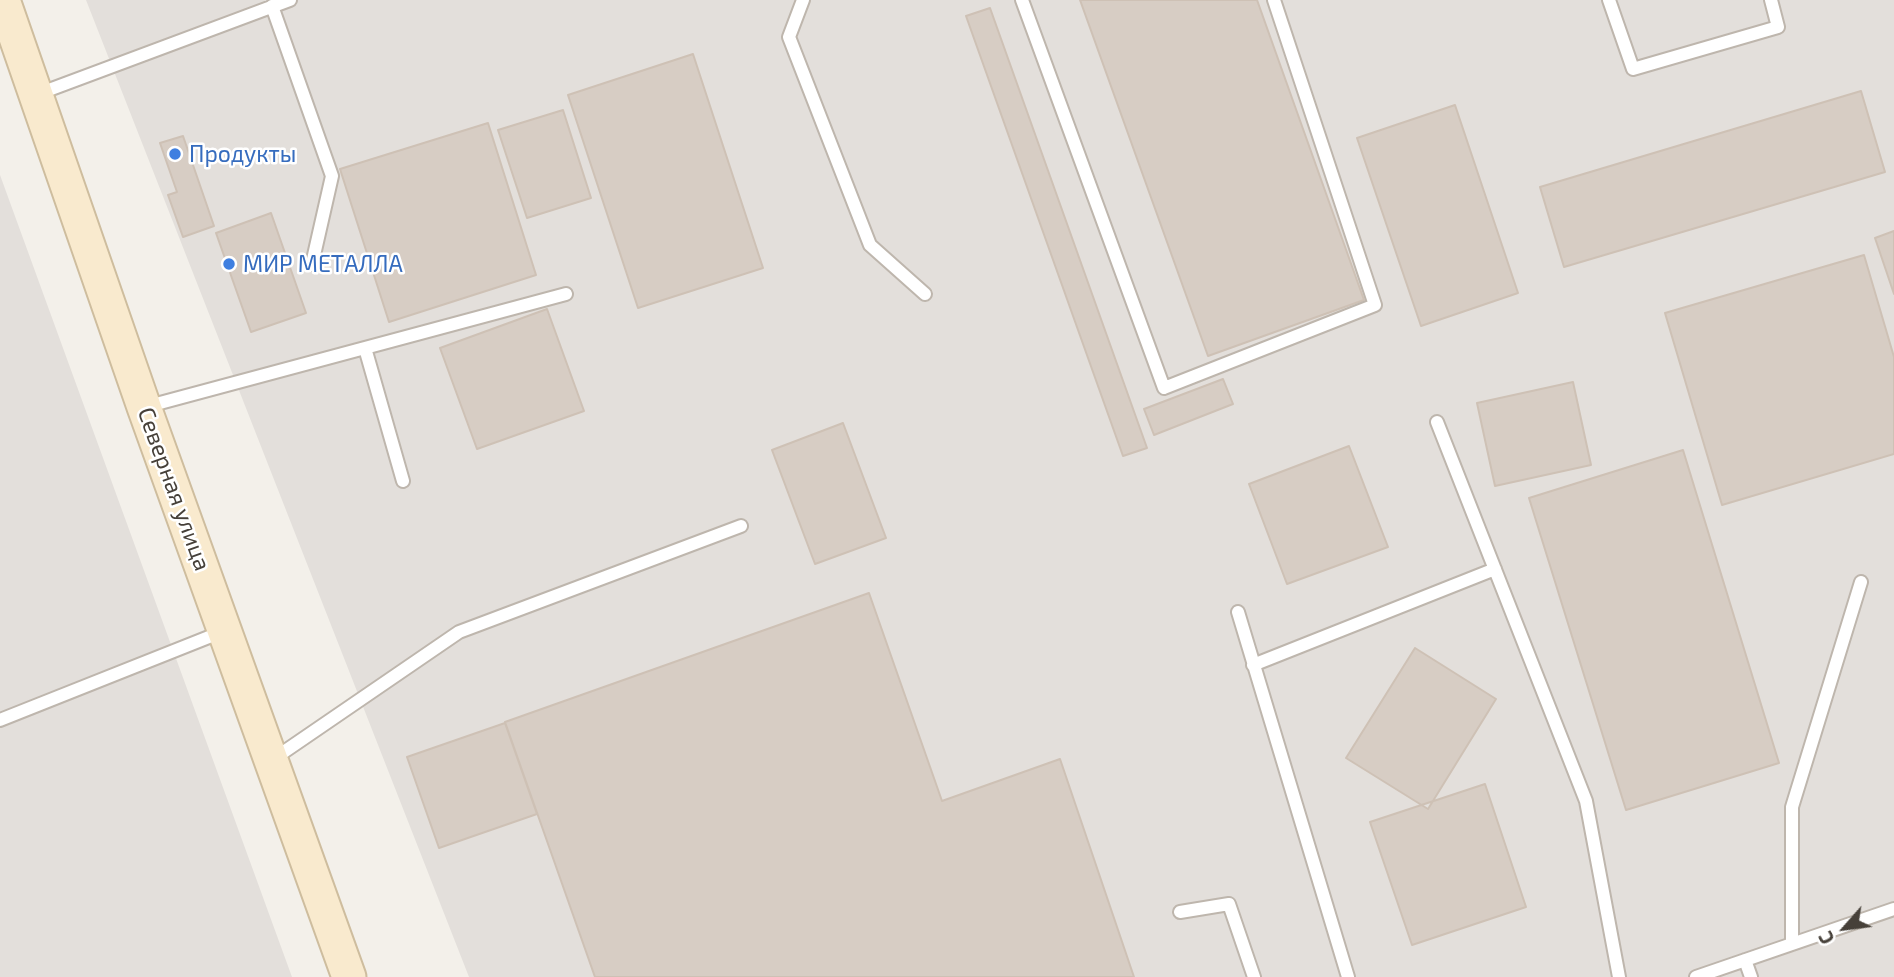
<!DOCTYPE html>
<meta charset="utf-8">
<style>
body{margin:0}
#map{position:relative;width:1894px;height:977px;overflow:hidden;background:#f3f0ea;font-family:"Exo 2",sans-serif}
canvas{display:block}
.north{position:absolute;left:1810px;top:893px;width:70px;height:70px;-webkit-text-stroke:5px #fff;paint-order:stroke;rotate:242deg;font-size:19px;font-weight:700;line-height:28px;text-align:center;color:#464039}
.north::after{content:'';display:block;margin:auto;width:24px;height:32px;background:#464039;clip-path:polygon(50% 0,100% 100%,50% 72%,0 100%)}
</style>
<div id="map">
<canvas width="1894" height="977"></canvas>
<div class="north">С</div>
</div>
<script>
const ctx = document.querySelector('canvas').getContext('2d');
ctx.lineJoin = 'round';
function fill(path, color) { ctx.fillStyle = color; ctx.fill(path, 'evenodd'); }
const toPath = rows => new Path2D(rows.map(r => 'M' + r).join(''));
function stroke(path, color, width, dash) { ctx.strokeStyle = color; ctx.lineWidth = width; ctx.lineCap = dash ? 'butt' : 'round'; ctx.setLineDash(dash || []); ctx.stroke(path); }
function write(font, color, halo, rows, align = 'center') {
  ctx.font = font + ' "Exo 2",sans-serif'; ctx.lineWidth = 5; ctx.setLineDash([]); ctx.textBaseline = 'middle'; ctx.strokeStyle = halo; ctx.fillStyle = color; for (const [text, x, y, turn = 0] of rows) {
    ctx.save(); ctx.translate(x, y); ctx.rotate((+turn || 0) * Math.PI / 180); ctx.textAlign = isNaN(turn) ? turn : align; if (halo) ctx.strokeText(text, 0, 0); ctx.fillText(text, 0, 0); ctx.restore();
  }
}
fill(toPath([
 [86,0,1894,0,1894,977,469,977],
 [0,175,292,977,0,977]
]), '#e3dfdb');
const building = toPath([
 [1080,0,1257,0,1364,300,1208,356,1080,0],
 [990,8,1147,448,1123,456,966,16,990,8],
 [693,54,763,268,638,308,568,95,693,54],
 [1861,91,1885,172,1564,267,1540,187,1861,91],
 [1455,105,1518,293,1421,326,1357,138,1455,105],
 [563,110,591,198,527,218,498,130,563,110],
 [488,123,536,275,389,322,340,169,488,123],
 [183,136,214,226,183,237,168,195,177,192,160,143,183,136],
 [271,213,306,313,251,332,216,233,271,213],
 [1894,231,1894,294,1875,238,1894,231],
 [1864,255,1894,357,1894,454,1722,505,1665,313,1864,255],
 [547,309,584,411,477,449,440,348,547,309],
 [1223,379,1233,404,1154,435,1144,409,1223,379],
 [1573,382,1591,465,1495,486,1477,403,1573,382],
 [843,423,886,538,815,564,772,450,843,423],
 [1349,446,1388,547,1287,584,1249,484,1349,446],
 [1683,450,1779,763,1626,810,1529,498,1683,450],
 [869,593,942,801,1060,759,1134,977,595,977,505,722,869,593],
 [1415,648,1496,699,1428,809,1346,758,1415,648],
 [505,723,537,814,439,848,407,757,505,723],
 [1485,784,1526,907,1412,945,1370,822,1485,784]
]);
fill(building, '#d7cdc4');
stroke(building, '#cec1b5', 2);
const lane = toPath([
 [803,0,789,37,870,245,925,294],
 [1022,0,1164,388,1375,305,1274,0],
 [1609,0,1633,69,1778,27,1771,0],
 [272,6,332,176,312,264],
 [38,94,290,0],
 [365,348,403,481],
 [145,407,566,294],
 [1437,422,1586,801,1619,977],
 [1238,612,1348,977],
 [1253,665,1495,569],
 [0,720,224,631],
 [272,760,459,632,741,526],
 [1180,912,1229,904,1254,977],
 [1792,944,1792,807,1861,582],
 [1745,960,1751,977],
 [1696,977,1894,909]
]);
const secondary = toPath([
 [3,0,144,407,349,977]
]);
stroke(lane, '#beb6ad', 16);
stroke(secondary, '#cebd9e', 37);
stroke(lane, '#fff', 12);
stroke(secondary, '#f9eace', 33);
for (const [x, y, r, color] of [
 [175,154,7,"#3f7fe0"],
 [229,264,7,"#3f7fe0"]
]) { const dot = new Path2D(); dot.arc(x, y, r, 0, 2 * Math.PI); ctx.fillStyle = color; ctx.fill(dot); stroke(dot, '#fff', 2.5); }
write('23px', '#366cbe', '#fff', [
 ["Продукты",189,154],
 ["МИР МЕТАЛЛА",243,264]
], 'left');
write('23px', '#464039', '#fff', [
 ["Северная улица",174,489,70]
]);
</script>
